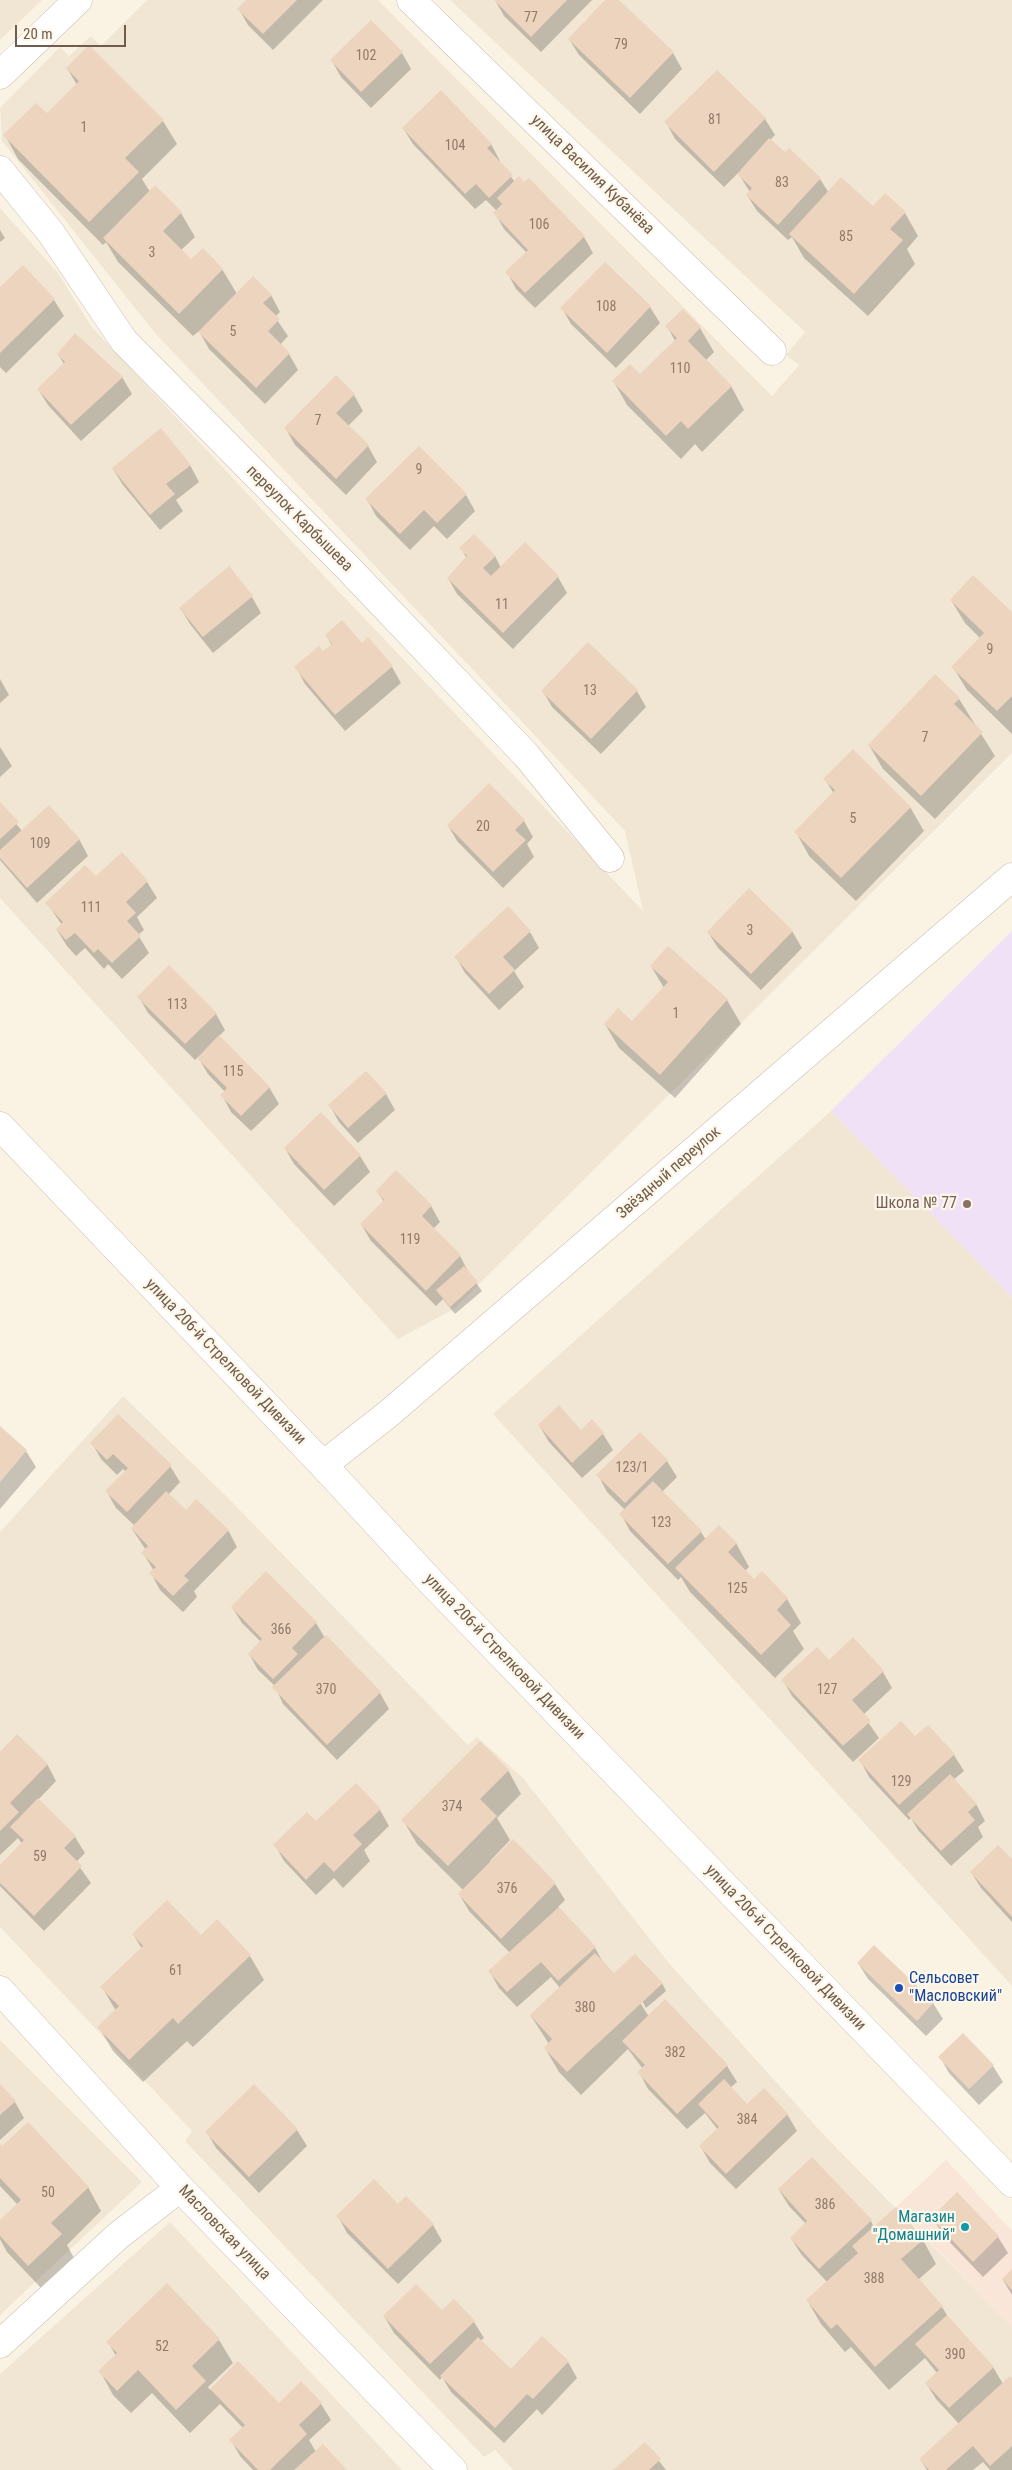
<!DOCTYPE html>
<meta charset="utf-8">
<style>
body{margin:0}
#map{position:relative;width:1012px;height:2470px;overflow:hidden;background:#faf3e4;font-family:"Roboto Condensed",sans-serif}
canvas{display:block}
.scale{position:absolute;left:15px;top:25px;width:111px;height:22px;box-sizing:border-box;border:2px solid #705c4c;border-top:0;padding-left:6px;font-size:15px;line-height:18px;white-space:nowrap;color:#705c4c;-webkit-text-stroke:4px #fdf7ea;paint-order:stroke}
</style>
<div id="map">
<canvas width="1012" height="2470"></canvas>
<div class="scale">20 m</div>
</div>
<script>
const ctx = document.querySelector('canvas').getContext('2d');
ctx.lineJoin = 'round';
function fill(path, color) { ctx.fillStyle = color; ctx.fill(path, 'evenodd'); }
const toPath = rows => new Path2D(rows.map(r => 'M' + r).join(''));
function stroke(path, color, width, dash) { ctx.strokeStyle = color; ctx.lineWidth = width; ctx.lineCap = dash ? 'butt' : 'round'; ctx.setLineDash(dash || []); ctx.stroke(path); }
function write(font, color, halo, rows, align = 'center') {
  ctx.font = font + ' "Roboto Condensed",sans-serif'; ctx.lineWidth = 4.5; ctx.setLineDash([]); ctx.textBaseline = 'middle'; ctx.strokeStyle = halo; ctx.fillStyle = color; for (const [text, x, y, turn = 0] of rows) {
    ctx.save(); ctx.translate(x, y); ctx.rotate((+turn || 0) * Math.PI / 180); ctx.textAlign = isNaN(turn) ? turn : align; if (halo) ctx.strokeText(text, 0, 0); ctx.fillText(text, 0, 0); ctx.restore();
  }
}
fill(toPath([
 [0,0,42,0,0,40],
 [147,0,378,0,772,396,799,365,786,355,805,332,450,0,1012,0,1012,753,454,1309,398,1339,0,898,0,208,58,273,91,326,326,578,643,911,625,831,155,333,2,141,0,108,60,47,69,56,91,36,101,46],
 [831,1111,1012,1297,1012,1986,493,1414],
 [123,1396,229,1499,468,1745,477,1737,523,1778,668,1962,822,2133,1012,2327,1012,2470,513,2470,495,2450,484,2457,185,2141,192,2131,0,1927,0,1532],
 [0,2040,142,2182,0,2315],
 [170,2222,402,2470,0,2470,0,2374]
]), '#f1e6d3');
fill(toPath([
 [946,2160,1012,2231,1012,2327,896,2207]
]), '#fae5d9');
fill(toPath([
 [1012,931,1012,1297,831,1111]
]), '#f0e1f6');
fill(toPath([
 [248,0,323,0,273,50,248,25,239,9],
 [495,0,592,0,541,52,504,16],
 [606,0,617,0,673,53,682,69,640,114,579,55,569,39],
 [402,53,411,69,371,108,341,77,332,61],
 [67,68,163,121,177,144,142,179,150,192,155,187,181,213,195,237,180,251,191,261,222,269,237,294,271,295,280,312,275,317,288,336,280,345,289,354,298,370,265,404,209,349,199,331,193,336,118,262,106,242,103,245,18,159,5,135,47,115,77,85],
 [717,71,765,119,775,135,770,140,785,154,789,149,820,179,829,193,873,208,905,213,918,236,907,249,915,264,868,316,804,258,792,237,788,240,757,211,747,195,750,192,738,173,724,187,675,139,666,122],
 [403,128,491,144,500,161,499,162,515,182,584,237,593,253,535,308,516,289,507,272,527,253,504,229,495,213,497,211,486,200,475,209,413,144],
 [0,230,5,238,0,242],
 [605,263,650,307,660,323,616,368,571,324,562,308],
 [23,267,54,300,64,316,6,373,0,367,0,289],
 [683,310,700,328,714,352,705,361,731,386,744,410,702,452,695,444,681,459,627,405,614,382,640,376,675,341,667,326],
 [58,354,122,377,132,394,81,441,48,405,38,389,64,364],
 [354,395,363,411,348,426,368,446,377,462,346,495,295,445,286,429],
 [190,465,199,482,176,500,183,511,160,530,123,485,113,469],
 [466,495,475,511,447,539,434,526,410,550,376,516,367,499],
 [525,544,558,577,567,593,513,649,457,594,448,578,467,559,461,548,495,556,501,568],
 [252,597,261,613,213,653,190,624,180,608],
 [951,600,1012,614,1012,734,967,690,953,667,981,639,965,623],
 [326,635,362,644,392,667,401,683,345,731,305,684,296,667,332,646],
 [588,644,637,691,646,707,601,754,552,707,543,691],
 [0,679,9,695,0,703],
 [959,699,995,756,935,819,883,769,869,745],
 [0,747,12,766,0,777],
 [825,779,910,807,924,831,856,901,809,856,796,832,834,794],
 [489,785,524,821,533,837,527,844,534,857,503,888,457,841,448,825],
 [0,804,22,831,79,839,88,856,37,903,0,860],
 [96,878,147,882,157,898,137,917,144,930,138,935,149,953,122,979,108,964,104,969,85,948,76,956,67,946,57,930,62,925,47,903],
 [792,931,802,948,761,990,718,948,708,932],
 [530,932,539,948,514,971,524,987,499,1010,465,973,456,957],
 [669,947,727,1000,741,1024,675,1098,619,1048,605,1024,632,1023,664,988,651,966],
 [139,997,216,1014,225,1030,219,1036,269,1087,279,1104,251,1131,231,1112,222,1095,225,1092,208,1074,198,1057,195,1060,148,1013],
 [386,1094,395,1110,358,1143,339,1122,330,1106],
 [285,1148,360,1156,370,1172,334,1206,294,1164],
 [377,1191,431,1206,440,1222,433,1229,460,1256,469,1273,482,1291,455,1314,443,1299,436,1306,371,1241,361,1224,384,1202],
 [539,1425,603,1434,613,1450,582,1478,549,1442],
 [0,1428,26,1451,36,1467,0,1509],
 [92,1443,170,1466,180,1482,168,1495,186,1512,228,1530,237,1547,194,1591,197,1597,183,1612,160,1590,151,1573,154,1571,143,1553,146,1550,132,1529,135,1526,116,1508,107,1492,126,1472,123,1469,117,1475,101,1459],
 [667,1461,677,1477,662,1492,701,1532,706,1540,736,1543,749,1567,745,1571,754,1581,762,1573,787,1599,801,1623,793,1631,804,1649,775,1678,690,1592,681,1577,678,1580,630,1531,621,1514,625,1510,607,1492,598,1475],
 [266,1573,316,1623,325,1638,380,1693,389,1709,337,1760,283,1704,275,1686,258,1670,249,1654,261,1642,242,1623,232,1607],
 [829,1662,883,1672,892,1688,863,1715,879,1738,853,1762,792,1696,783,1680],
 [915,1738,954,1755,964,1771,953,1780,976,1804,985,1821,978,1827,983,1837,951,1866,918,1830,911,1818,909,1820,869,1777,860,1760],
 [0,1753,47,1764,56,1781,38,1800,75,1837,85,1853,76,1862,91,1883,44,1931,0,1886,0,1867,22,1844,18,1838,0,1855],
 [508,1770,521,1794,497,1818,510,1840,490,1861,491,1863,513,1841,555,1884,565,1900,558,1907,595,1948,604,1964,618,1979,662,1983,666,1991,646,2008,639,1995,636,1996,649,2017,665,2001,727,2066,737,2082,730,2088,747,2106,787,2114,797,2131,736,2189,710,2163,701,2147,718,2130,705,2113,687,2129,648,2089,639,2072,643,2069,628,2049,581,2095,559,2072,545,2048,549,2044,531,2016,560,1988,551,1977,517,2007,499,1988,490,1972,510,1953,469,1911,459,1894,463,1890,417,1844,403,1820],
 [380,1810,389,1826,364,1850,370,1861,343,1888,334,1878,316,1895,284,1861,275,1845,316,1823],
 [1012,1860,1012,1922,981,1888,971,1872],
 [217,1921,250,1956,264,1980,193,2047,187,2041,143,2082,113,2051,99,2027,116,2011,102,1987,142,1949,133,1934,201,1937],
 [874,1946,933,2003,943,2019,926,2036,868,1979,858,1963],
 [963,2034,993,2066,1003,2082,979,2105,949,2073,940,2057],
 [0,2085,15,2102,24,2118,0,2140],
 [254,2086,297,2130,307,2146,259,2193,216,2148,207,2132],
 [0,2145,88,2187,101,2211,67,2245,74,2258,42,2289,7,2252,0,2239,0,2222,18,2205,0,2186],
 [779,2190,871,2221,874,2228,923,2240,936,2264,918,2280,942,2307,950,2320,993,2367,1003,2384,1012,2380,1012,2470,990,2470,983,2462,973,2470,927,2470,920,2459,959,2424,936,2399,926,2383,937,2373,925,2358,889,2390,851,2347,845,2352,821,2324,807,2300,827,2282,801,2254,791,2238,806,2224,789,2206],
 [957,2194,998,2237,1008,2253,983,2277,942,2234,933,2218],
 [398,2206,433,2225,442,2241,398,2284,347,2233,338,2216],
 [1012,2271,1012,2295,1003,2280],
 [167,2285,219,2340,233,2363,208,2387,210,2390,238,2363,279,2405,301,2383,321,2404,331,2420,309,2440,316,2452,345,2470,253,2470,240,2456,231,2440,243,2428,220,2404,190,2433,152,2393,131,2413,113,2395,100,2371,116,2356,108,2342],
 [442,2312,474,2322,484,2338,480,2341,511,2370,568,2362,577,2378,542,2415,537,2409,504,2443,451,2392,442,2377,440,2380,394,2333,384,2316],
 [645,2443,666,2470,615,2470]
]), '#0003');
fill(toPath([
 [246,0,297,0,263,34,237,9],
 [494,0,567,0,531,37],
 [605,0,619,0,674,52,630,98,568,39],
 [371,20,403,52,361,92,330,60],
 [89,45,164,120,125,158,139,172,89,222,3,135,36,103,47,113,79,81,66,68],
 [717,70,766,118,714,172,664,122],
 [441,90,492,144,487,148,513,175,489,198,476,184,465,194,402,128],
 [769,138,785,152,789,148,821,178,778,225,746,195,752,188,737,174],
 [519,176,524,182,529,178,585,236,525,293,505,272,528,250,493,213,502,204,497,198],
 [841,177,873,206,885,193,906,212,890,229,903,240,854,294,789,234],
 [155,185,182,212,163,231,191,259,203,248,223,269,179,314,103,238],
 [605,262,651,306,607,353,560,308],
 [23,265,55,299,0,353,0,287],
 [253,276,272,295,263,303,280,319,268,331,290,353,256,388,198,332],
 [683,309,701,327,688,341,732,386,688,429,681,421,666,436,612,381,630,364,640,374,677,338,665,326],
 [75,333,123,377,71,425,37,389,65,362,57,354],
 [336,375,355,394,336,413,369,445,336,479,284,428],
 [161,428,191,465,166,484,175,494,150,515,112,468],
 [419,446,467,494,437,523,424,510,400,534,365,499],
 [474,534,496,556,483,568,491,576,525,542,559,576,503,633,447,578,467,556,459,548],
 [229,566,253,596,203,637,179,608],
 [973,575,1012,612,1012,696,997,711,951,667,984,633,950,600],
 [342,620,362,643,368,637,393,666,335,715,294,667,319,646,323,651,332,644,325,635],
 [588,642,638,690,591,739,541,691],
 [935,674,960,698,954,704,983,732,921,796,868,745],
 [853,749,911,807,841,878,794,832,835,790,823,779],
 [489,783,525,820,515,830,526,840,493,872,447,825],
 [0,802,19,822,0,839],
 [49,805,80,839,27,888,0,858,0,850],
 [122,852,148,881,126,902,136,913,127,921,141,936,112,963,98,949,94,953,75,933,66,940,56,929,63,922,45,903,85,865,96,876],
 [749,888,793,931,751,974,707,932],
 [508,906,531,931,503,957,515,970,489,994,454,957],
 [668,946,728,999,660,1075,604,1024,618,1008,632,1021,668,982,650,966],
 [169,965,217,1013,185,1044,137,997],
 [219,1035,270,1087,241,1116,220,1095,227,1088,197,1058],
 [366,1071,387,1093,348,1128,328,1105],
 [321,1112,361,1155,324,1190,284,1148],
 [396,1170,432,1205,422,1216,461,1255,426,1291,360,1224,384,1200,376,1191],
 [464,1266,478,1282,450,1307,436,1290],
 [559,1405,581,1430,592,1419,604,1433,572,1463,538,1425],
 [118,1414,172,1465,127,1512,105,1491,128,1468,113,1454,107,1460,90,1443],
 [0,1426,27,1450,0,1482],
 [640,1432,668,1460,625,1503,596,1475],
 [653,1481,702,1531,668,1564,619,1514],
 [166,1491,186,1510,196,1499,229,1530,184,1576,189,1580,173,1596,149,1573,156,1567,141,1553,148,1546,131,1528],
 [719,1525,737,1543,728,1552,754,1579,762,1571,788,1598,777,1610,791,1625,761,1655,675,1568],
 [266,1571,317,1622,292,1648,298,1654,273,1679,248,1654,262,1639,231,1607],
 [326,1635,381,1692,327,1745,272,1687],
 [853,1637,884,1671,852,1700,871,1721,843,1746,781,1680,817,1647,829,1660],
 [901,1721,915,1736,928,1725,955,1754,899,1805,858,1760],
 [17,1734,48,1764,10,1803,19,1812,0,1831,0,1752],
 [480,1741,509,1770,480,1799,497,1816,448,1866,401,1820],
 [950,1774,977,1804,968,1812,975,1820,941,1851,907,1814],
 [356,1783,381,1809,353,1835,362,1844,334,1872,324,1862,306,1880,273,1845,307,1812,316,1821],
 [38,1798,76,1836,64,1848,82,1866,34,1916,0,1883,0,1865,24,1840,10,1827],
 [513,1839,556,1883,501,1939,458,1894],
 [998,1845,1012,1859,1012,1917,970,1872],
 [167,1900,201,1935,217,1919,251,1955,178,2024,173,2018,129,2060,97,2027,119,2006,100,1987,143,1946,132,1934],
 [559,1907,596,1947,558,1981,541,1962,507,1992,488,1971],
 [874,1945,934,2002,917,2021,857,1963],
 [595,1953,614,1973,635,1954,663,1983,567,2072,544,2048,552,2039,530,2015],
 [665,1999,728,2065,677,2114,637,2072,645,2065,622,2041],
 [963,2033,994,2065,969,2089,938,2057],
 [724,2079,747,2104,764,2088,788,2114,726,2174,699,2146,719,2127,698,2104],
 [0,2084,16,2101,0,2115],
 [254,2084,298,2129,249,2177,205,2132],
 [28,2122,89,2187,51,2223,62,2234,28,2266,0,2236,0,2220,21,2200,0,2178,0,2144,2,2146],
 [812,2157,872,2220,819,2269,790,2238,807,2221,778,2189],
 [374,2179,398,2204,406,2196,434,2224,388,2269,336,2216],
 [957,2192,999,2236,973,2262,931,2218],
 [896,2207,924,2239,901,2259,943,2306,875,2367,837,2324,831,2329,806,2300,858,2253,852,2246],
 [1012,2269,1012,2290,1002,2279],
 [167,2283,220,2339,192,2366,206,2381,176,2410,138,2370,117,2391,98,2371,117,2353,106,2342],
 [416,2284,442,2310,454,2299,475,2321,430,2364,383,2316],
 [947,2315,994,2367,949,2408,925,2383,939,2370,915,2344],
 [542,2336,569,2361,533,2399,527,2394,495,2428,440,2376,478,2337,511,2369],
 [238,2361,279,2403,301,2381,322,2403,299,2425,307,2434,270,2470,258,2470,229,2440,245,2425,210,2389],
 [1010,2376,1012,2378,1012,2446,990,2466,973,2446,946,2470,929,2470,919,2459],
 [645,2442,661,2459,649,2470,613,2470],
 [323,2444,347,2470,294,2470]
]), '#edd4be');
const street = toPath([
 [411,0,772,351],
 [0,75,78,0],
 [0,170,51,233,124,341,348,568,526,755,610,858],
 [323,1465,387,1415,1012,877],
 [0,1990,180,2188,453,2470],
 [0,2344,119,2235,180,2188]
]);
const secondary = toPath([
 [0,1126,323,1465,432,1583,1012,2183]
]);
stroke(street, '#cdbeaf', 29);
stroke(secondary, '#cfbeac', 29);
stroke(street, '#fff', 28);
stroke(secondary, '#fff', 28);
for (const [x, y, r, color] of [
 [967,1204,5,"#8d6e63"],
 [899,1988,5,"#1a4fb4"],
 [965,2227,5,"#0f9aa8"]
]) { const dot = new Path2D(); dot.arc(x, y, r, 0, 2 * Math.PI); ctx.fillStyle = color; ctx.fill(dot); stroke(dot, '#fdf7ea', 2); }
write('14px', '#8f7a68', null, [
 ["77",531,18],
 ["79",621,45],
 ["102",366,56],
 ["81",715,120],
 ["1",84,128],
 ["104",455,146],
 ["83",782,183],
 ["106",539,225],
 ["85",846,237],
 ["3",152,253],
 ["108",606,307],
 ["5",233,332],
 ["110",680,369],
 ["7",318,421],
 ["9",419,470],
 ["11",502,605],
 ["9",990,650],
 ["13",590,691],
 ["7",925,738],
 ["5",853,819],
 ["20",483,827],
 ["109",40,844],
 ["111",91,908],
 ["3",750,931],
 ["113",177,1005],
 ["1",676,1014],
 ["115",233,1072],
 ["119",410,1240],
 ["123/1",632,1468],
 ["123",661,1523],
 ["125",737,1589],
 ["366",281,1630],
 ["370",326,1690],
 ["127",827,1690],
 ["129",901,1782],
 ["374",452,1807],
 ["59",40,1857],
 ["376",507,1889],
 ["61",176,1971],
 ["380",585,2008],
 ["382",675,2053],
 ["384",747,2120],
 ["50",48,2193],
 ["386",825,2205],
 ["388",874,2279],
 ["52",162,2347],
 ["390",955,2355]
]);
write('16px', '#705c4c', '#fdf7ea', [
 ["улица Василия Кубанёва",592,175,44],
 ["переулок Карбышева",299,519,45],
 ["Звёздный переулок",669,1173,-41],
 ["улица 206-й Стрелковой Дивизии",225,1362,46],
 ["улица 206-й Стрелковой Дивизии",504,1657,46],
 ["улица 206-й Стрелковой Дивизии",785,1948,46],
 ["Масловская улица",224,2233,46]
]);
write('16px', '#785e54', '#fdf7ea', [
 ["Школа № 77",957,1204]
], 'right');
write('16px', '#164399', '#fdf7ea', [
 ["Сельсовет",909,1979],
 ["\"Масловский\"",909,1997]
], 'left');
write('16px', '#0d838f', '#fdf7ea', [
 ["Магазин",955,2218],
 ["\"Домашний\"",955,2236]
], 'right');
</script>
